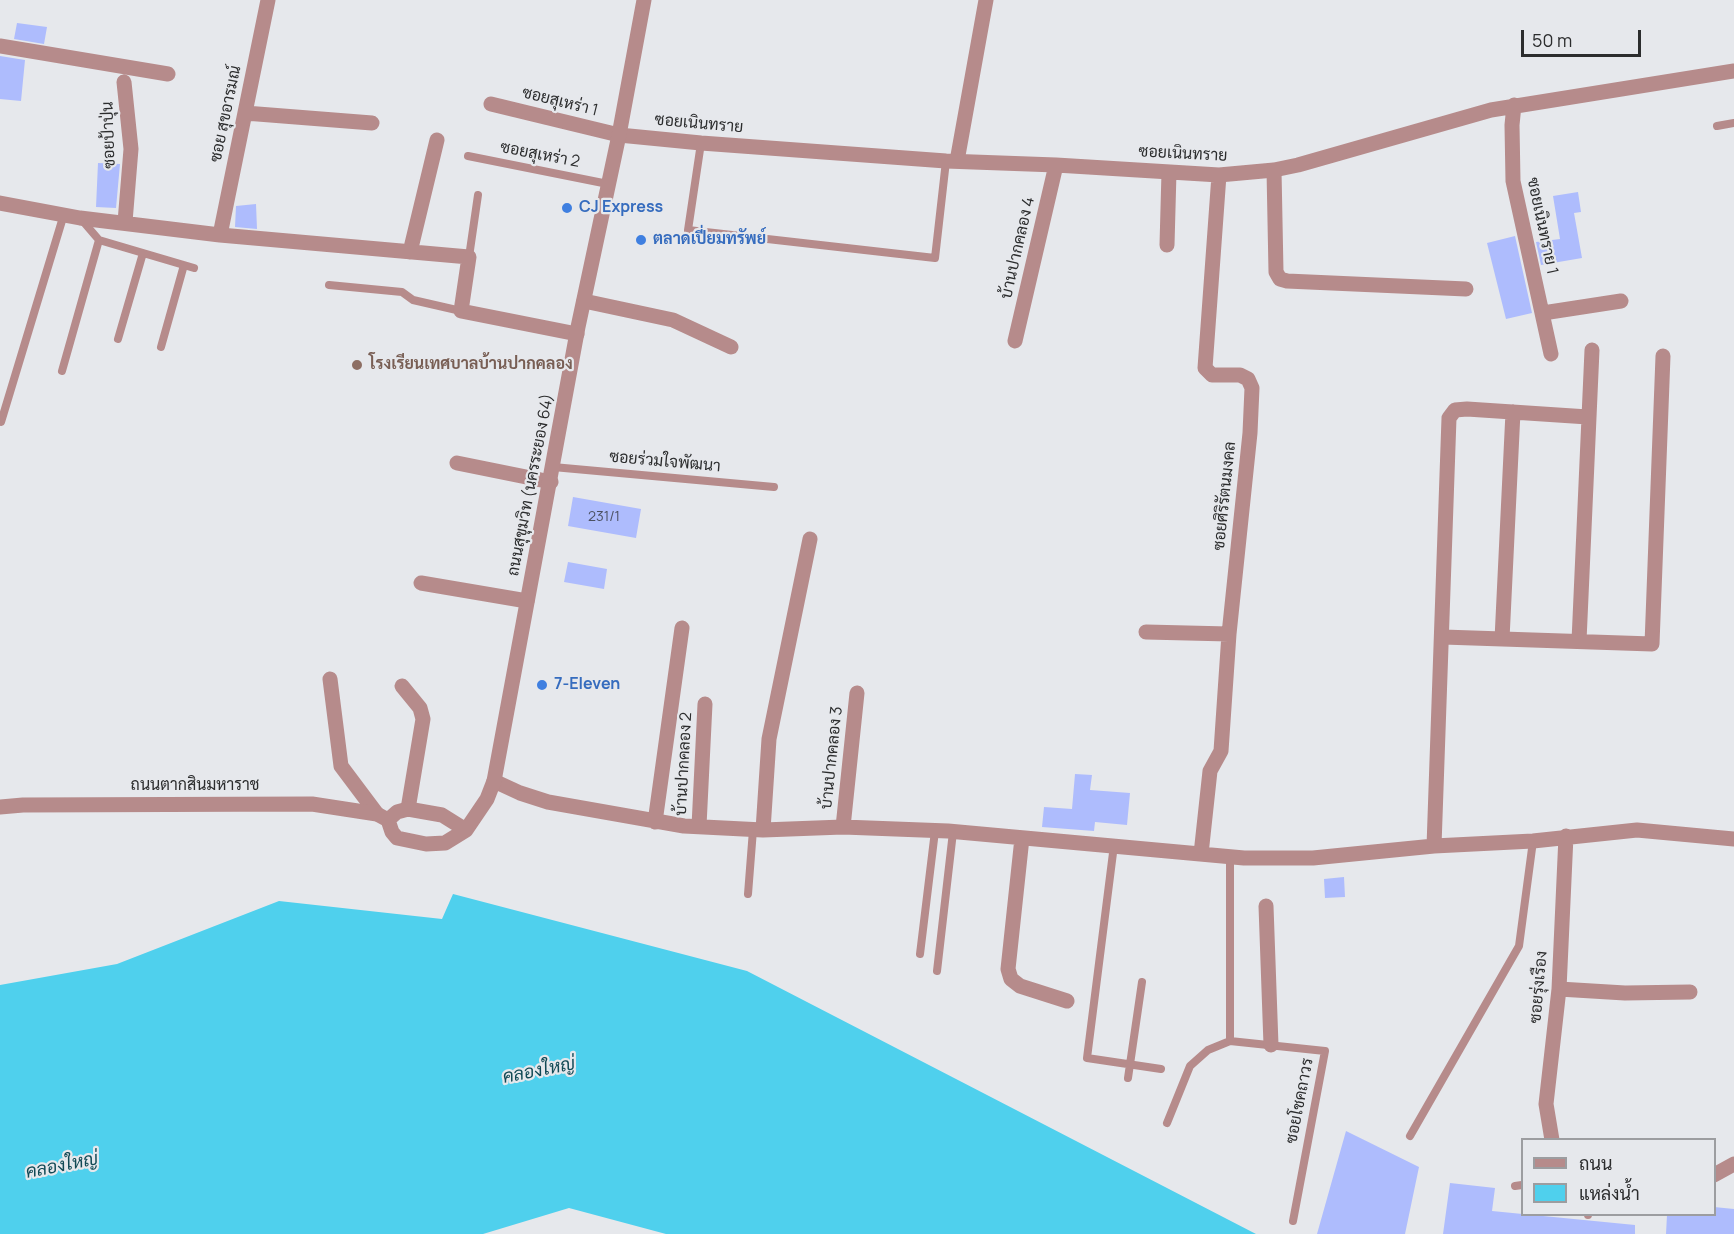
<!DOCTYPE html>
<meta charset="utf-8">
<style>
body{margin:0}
#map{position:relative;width:1734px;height:1234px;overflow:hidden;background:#e6e8ec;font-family:Manrope,Sarabun,sans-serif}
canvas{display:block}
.legend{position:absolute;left:1521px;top:1138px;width:195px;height:78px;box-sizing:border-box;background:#e6e8ec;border:2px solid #9c9da0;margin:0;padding:8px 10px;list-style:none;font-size:18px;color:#2c2d2e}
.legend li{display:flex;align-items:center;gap:12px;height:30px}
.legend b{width:30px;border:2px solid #9c9da0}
.scale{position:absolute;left:1521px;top:30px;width:120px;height:27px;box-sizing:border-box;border:3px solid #2c2d2e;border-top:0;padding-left:8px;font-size:18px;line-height:21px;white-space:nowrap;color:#2c2d2e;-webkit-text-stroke:4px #e6e8ec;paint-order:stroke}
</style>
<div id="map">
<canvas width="1734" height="1234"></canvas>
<ul class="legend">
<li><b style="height:8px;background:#b68b8b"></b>ถนน</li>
<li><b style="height:16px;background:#4fd0ed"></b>แหล่งน้ำ</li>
</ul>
<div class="scale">50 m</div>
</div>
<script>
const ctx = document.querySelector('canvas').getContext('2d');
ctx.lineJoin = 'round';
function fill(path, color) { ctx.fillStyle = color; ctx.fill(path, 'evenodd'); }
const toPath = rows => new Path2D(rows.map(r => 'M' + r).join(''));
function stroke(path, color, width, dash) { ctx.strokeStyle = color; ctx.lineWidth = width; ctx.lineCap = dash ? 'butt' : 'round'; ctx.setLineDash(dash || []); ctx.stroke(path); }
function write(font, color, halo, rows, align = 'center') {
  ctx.font = font + ' Manrope,Sarabun,sans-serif'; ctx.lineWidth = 4.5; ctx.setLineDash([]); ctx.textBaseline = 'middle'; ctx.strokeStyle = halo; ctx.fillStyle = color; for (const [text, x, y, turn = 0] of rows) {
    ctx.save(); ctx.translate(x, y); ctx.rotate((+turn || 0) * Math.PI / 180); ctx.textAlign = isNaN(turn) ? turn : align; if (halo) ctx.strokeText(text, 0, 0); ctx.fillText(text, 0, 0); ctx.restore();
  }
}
fill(toPath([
 [453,894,747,971,1256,1234,666,1234,569,1208,483,1234,0,1234,0,985,117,964,279,901,442,919]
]), '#4fd0ed');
fill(toPath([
 [17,23,47,27,44,44,14,39],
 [0,56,25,60,21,101,0,99],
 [98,163,120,164,116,208,96,207],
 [1578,192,1581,212,1574,213,1582,258,1541,265,1536,242,1560,239,1553,196],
 [256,204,257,229,235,227,236,206],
 [1515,236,1532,313,1506,319,1487,243],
 [573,497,641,509,636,538,568,526],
 [568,562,607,569,604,589,564,582],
 [1075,774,1092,775,1090,790,1130,793,1127,825,1095,822,1094,831,1042,827,1044,807,1072,809],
 [1344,877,1345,897,1325,898,1324,879],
 [1346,1131,1419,1167,1405,1234,1317,1234],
 [1450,1183,1495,1188,1492,1211,1635,1225,1635,1234,1443,1234],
 [1714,1207,1734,1209,1734,1234,1666,1234,1667,1215,1714,1215]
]), '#aebcfd');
stroke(toPath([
 [1717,126,1734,123],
 [701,143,688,230,935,258,946,161],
 [468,156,608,184],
 [99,240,194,268],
 [469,257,478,195],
 [329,285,402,292,413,300,461,311],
 [118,339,143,253],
 [161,347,184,265],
 [62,371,99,240,81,219],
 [1,422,64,214],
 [553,467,774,487],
 [1114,845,1087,1058,1161,1069],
 [1230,857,1230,1041,1325,1051,1293,1221],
 [748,894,753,830],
 [920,954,935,831],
 [937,971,953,832],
 [1128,1078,1142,982],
 [1167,1123,1190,1066,1208,1050,1230,1041],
 [1410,1136,1519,946,1533,841],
 [1515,1186,1522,1185],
 [1588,1214,1588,1215]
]), '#b68b8b', 8);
stroke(toPath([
 [0,46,168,74],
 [124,82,131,149,125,222],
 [491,104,619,135,701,143,946,161,1056,165,1219,175,1274,170,1298,165,1491,110,1734,71],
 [1514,105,1512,125,1513,181,1551,354],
 [245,113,372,123],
 [957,161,986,0],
 [1274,170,1276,272,1280,279,1287,281,1466,289],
 [0,203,80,218,220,235,469,257,461,311,577,334],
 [220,235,268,0],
 [1167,245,1169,172],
 [410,252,437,140],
 [584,301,673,320,731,347],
 [1543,313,1621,301],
 [1015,341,1056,165],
 [457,463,551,482],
 [421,583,527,601],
 [1146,632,1229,634],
 [1443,637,1652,644,1663,356],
 [1502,639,1513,412],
 [1579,641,1592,350],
 [330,679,341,766,377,814],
 [402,686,420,708,423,719,408,809],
 [494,781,520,793,548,802,684,826,763,830,843,827,948,831,1244,858,1313,858,1434,846,1533,841,1637,830,1734,839],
 [655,822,682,628],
 [699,826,705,704],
 [843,827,857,693],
 [763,830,769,739,810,539],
 [1022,838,1008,969,1011,979,1020,986,1067,1001],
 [1434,846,1449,418,1455,410,1467,409,1588,417],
 [1201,854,1210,771,1221,751,1229,634,1250,433,1252,388,1248,379,1240,375,1212,375,1205,368,1219,175],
 [1266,906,1271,1045],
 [1559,989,1625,993,1690,992],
 [1552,1140,1546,1104,1559,989,1566,836],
 [1714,1175,1734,1164]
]), '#b68b8b', 15);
stroke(toPath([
 [0,807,23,805,312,804,377,814,388,820,392,832,397,838,426,844,445,843,466,830,487,799,494,781,578,327,619,135,644,0],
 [388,820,397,812,408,809,442,815,466,830]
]), '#b68b8b', 15);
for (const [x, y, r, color] of [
 [567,208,6,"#3f7fe0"],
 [641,240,6,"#3f7fe0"],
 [357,365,6,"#8d6e63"],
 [542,685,6,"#3f7fe0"]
]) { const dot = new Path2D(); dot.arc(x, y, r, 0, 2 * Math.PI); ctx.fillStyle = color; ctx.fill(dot); stroke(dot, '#e6e8ec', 2); }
write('14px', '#4c5162', null, [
 ["231/1",604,517]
]);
write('16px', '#2c2d2e', '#e6e8ec', [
 ["ซอยสุเหร่า 1",560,102,14],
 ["ซอย สุขอารมณ์",226,114,-78],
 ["ซอยเนินทราย",699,124,5],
 ["ซอยป้าปุ่น",109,135,-92],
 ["ซอยเนินทราย",1183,154,3],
 ["ซอยสุเหร่า 2",540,155,11],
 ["ซอยเนินทราย 1",1542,226,78],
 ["บ้านปากคลอง 4",1018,248,-77],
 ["ซอยร่วมใจพัฒนา",665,462,5],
 ["ถนนสุขุมวิท (นครระยอง 64)",531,485,-79],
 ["ซอยศิริรัตนมงคล",1225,496,-84],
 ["บ้านปากคลอง 3",832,758,-84],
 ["บ้านปากคลอง 2",684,764,-87],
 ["ถนนตากสินมหาราช",195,786],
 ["ซอยรุ่งเรือง",1539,987,-85],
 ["ซอยโชคถาวร",1300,1101,-79]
]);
write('bold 16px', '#366cbe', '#e6e8ec', [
 ["CJ Express",579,208],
 ["ตลาดเปี่ยมทรัพย์",653,240],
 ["7-Eleven",554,685]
], 'left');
write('bold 16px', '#785e54', '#e6e8ec', [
 ["โรงเรียนเทศบาลบ้านปากคลอง",369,365]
], 'left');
write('italic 18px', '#104955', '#e6e8ec', [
 ["คลองใหญ่",539,1071,-11],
 ["คลองใหญ่",62,1166,-11]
]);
</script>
